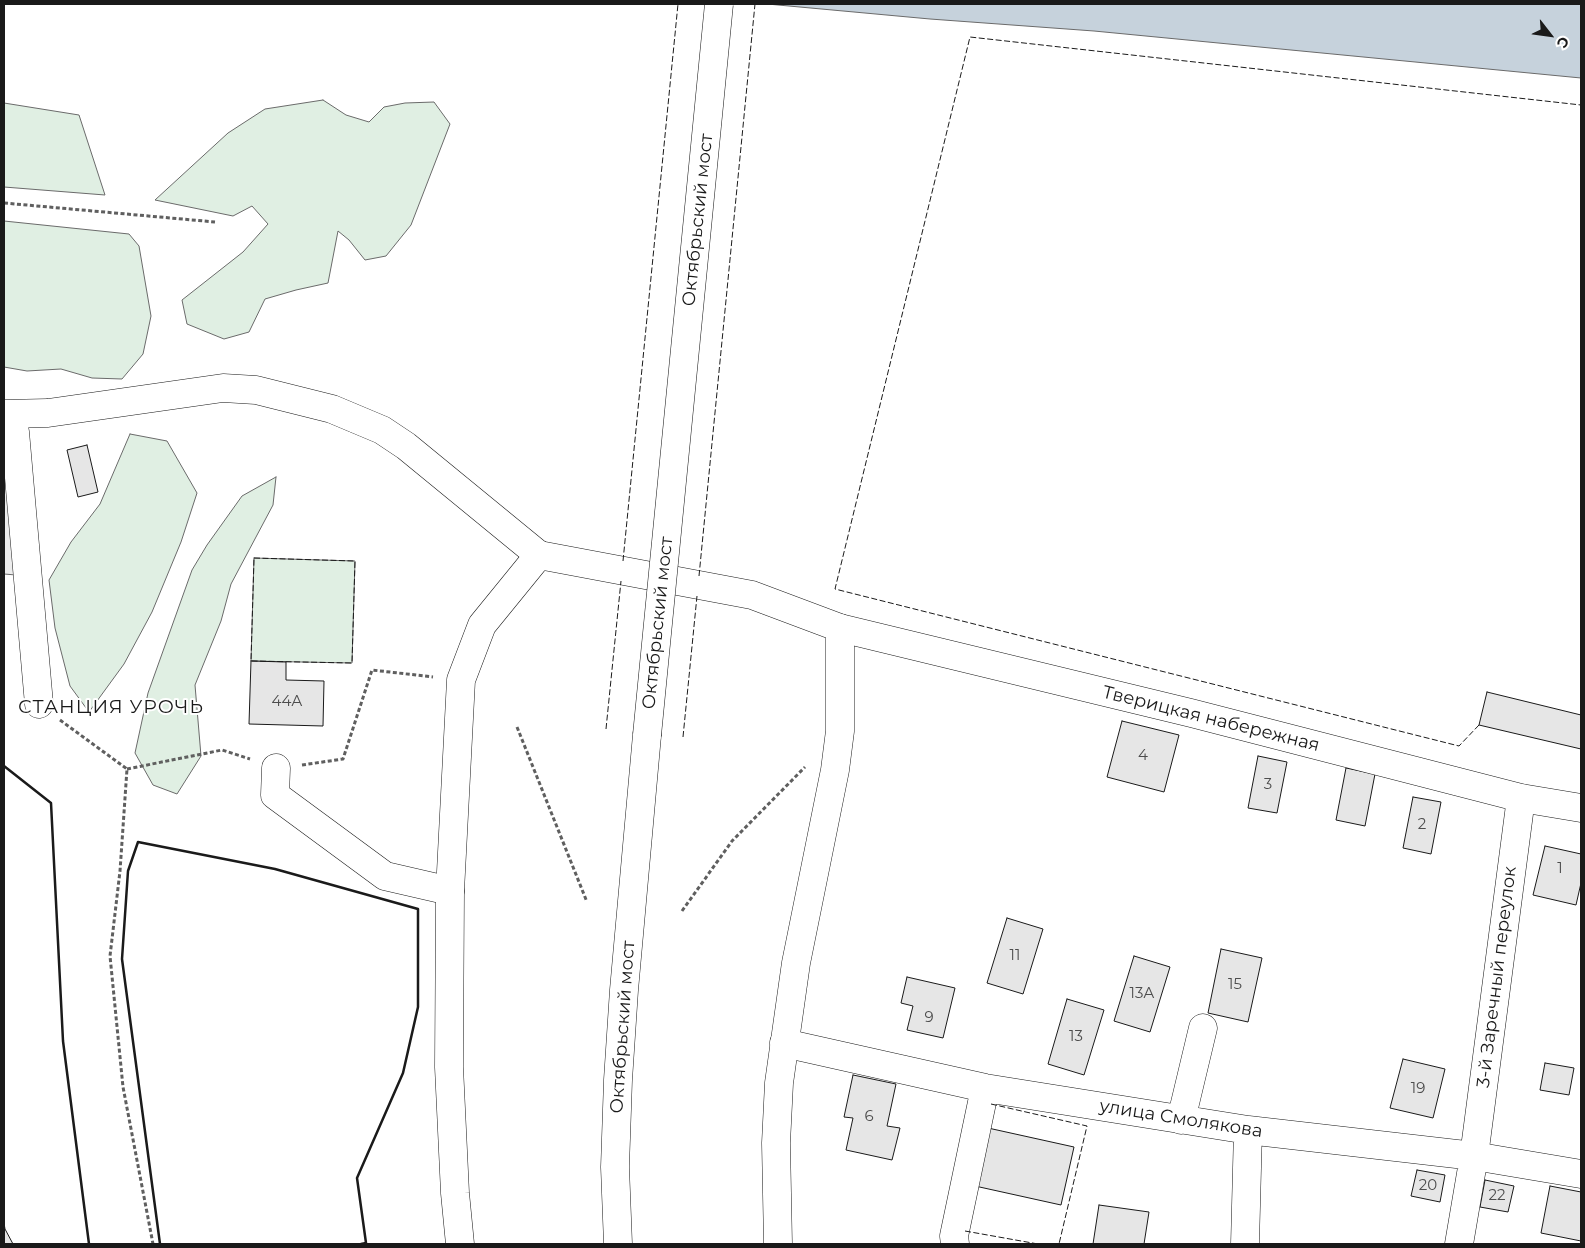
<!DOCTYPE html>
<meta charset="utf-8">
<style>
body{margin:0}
#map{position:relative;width:1585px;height:1248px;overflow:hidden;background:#fff;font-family:Montserrat,sans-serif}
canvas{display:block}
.frame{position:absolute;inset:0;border:5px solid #1a1a1a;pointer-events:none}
.north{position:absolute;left:1525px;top:10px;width:50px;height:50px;-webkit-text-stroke:4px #fff;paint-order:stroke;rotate:120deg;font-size:14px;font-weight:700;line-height:20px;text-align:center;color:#1a1a1a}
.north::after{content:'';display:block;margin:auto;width:18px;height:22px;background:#1a1a1a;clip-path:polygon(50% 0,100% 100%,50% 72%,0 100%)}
</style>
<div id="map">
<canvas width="1585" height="1248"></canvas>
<div class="frame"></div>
<div class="north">С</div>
</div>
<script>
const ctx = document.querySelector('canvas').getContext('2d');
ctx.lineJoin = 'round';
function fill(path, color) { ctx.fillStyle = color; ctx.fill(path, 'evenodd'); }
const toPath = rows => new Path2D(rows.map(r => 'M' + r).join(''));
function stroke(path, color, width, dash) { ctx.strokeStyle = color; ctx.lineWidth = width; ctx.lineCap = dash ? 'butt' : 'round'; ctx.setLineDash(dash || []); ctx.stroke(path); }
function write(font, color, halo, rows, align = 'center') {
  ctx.font = font + ' Montserrat,sans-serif'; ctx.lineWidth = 4; ctx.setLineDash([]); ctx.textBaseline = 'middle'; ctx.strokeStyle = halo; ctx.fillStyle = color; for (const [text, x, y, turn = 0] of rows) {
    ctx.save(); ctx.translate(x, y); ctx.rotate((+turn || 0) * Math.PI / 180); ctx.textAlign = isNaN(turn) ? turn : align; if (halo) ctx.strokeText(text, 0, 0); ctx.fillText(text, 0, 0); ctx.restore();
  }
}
const green = toPath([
 [323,100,346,115,369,122,384,107,405,103,434,102,450,124,411,225,386,256,365,260,349,240,338,231,328,283,296,290,265,299,249,332,224,339,187,324,182,300,243,252,268,224,252,206,233,216,155,200,228,133,265,109,323,100],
 [4,103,79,115,105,195,4,187,4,103],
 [4,221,129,234,139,246,151,316,143,354,122,379,92,378,61,369,27,371,4,367,4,221],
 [130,434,167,441,197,493,181,542,152,612,124,664,89,712,70,686,55,628,49,580,71,542,100,504,130,434],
 [276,477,273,505,231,584,221,621,195,685,201,756,177,794,153,785,135,753,148,693,192,570,207,545,242,496,276,477],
 [254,558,355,561,352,663,251,661,254,558]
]);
fill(green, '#e0efe3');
stroke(green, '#6a6a6a', 1);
const parking = toPath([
 [4,431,28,576,4,574,4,431]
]);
fill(parking, '#ededed');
stroke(parking, '#6a6a6a', 1);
const water = toPath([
 [767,4,1581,4,1581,78,1094,31,930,19,767,4]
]);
fill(water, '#c6d2dc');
stroke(water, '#6a6a6a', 1);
const building = toPath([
 [87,445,98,492,78,497,67,450,87,445],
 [251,661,286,662,286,680,324,681,323,726,249,724,251,661],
 [1487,692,1581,715,1581,749,1479,725,1487,692],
 [1122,721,1179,735,1164,792,1107,777,1122,721],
 [1258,756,1287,762,1277,813,1248,808,1258,756],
 [1346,768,1375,774,1365,826,1336,820,1346,768],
 [1413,797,1441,802,1431,854,1403,848,1413,797],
 [1545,846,1581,854,1581,883,1576,905,1533,895,1545,846],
 [1007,918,1043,929,1023,994,987,983,1007,918],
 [1221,949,1262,958,1248,1022,1208,1013,1221,949],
 [1134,956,1170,967,1150,1032,1114,1021,1134,956],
 [907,977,955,988,943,1038,907,1030,913,1006,901,1003,907,977],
 [1067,999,1104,1010,1084,1075,1048,1064,1067,999],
 [1403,1059,1445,1069,1433,1118,1390,1108,1403,1059],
 [1545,1063,1574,1068,1569,1095,1540,1090,1545,1063],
 [853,1075,896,1084,887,1126,900,1128,892,1160,846,1150,853,1118,844,1117,853,1075],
 [988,1128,1074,1147,1061,1205,975,1186,988,1128],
 [1417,1170,1445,1175,1440,1202,1411,1196,1417,1170],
 [1485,1180,1514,1186,1508,1212,1480,1207,1485,1180],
 [1550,1186,1581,1192,1581,1241,1541,1233,1550,1186],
 [1099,1205,1149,1212,1144,1244,1093,1244,1099,1205],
 [4,1223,5,1229,13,1244,4,1244,4,1223]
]);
fill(building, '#e6e6e6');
stroke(building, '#1a1a1a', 1);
const minor = toPath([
 [4,414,48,413,223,388,256,390,332,409,382,430,406,446,539,555],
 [15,432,39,704],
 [840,628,1191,713,1521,798,1581,808],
 [276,768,275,795,385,876,450,891],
 [784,1043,985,1088,1248,1130,1474,1156,1581,1174],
 [1181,1120,1203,1028],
 [955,1244,954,1236,985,1088],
 [1245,1244,1248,1130],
 [1459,1244,1474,1156,1521,798]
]);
const major = toPath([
 [460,1244,455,1193,449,1067,450,891,461,680,482,625,539,555,752,595,840,628,840,731,835,770,796,963,779,1083,776,1143,778,1244],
 [618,1244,615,1167,618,1080,624,990,647,735]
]);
stroke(minor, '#1a1a1a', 29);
stroke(major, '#1a1a1a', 29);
stroke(toPath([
 [4,203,215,222],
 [60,720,127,769,120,871,110,956,123,1087,153,1244],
 [517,727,587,902],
 [302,765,343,759,372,670,433,677],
 [127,769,222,750,250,759],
 [682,911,732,841,805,767]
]), '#5f5f5f', 3, [4, 2.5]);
stroke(minor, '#fff', 28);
stroke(major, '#fff', 28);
const majorBridge = toPath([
 [647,735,719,4]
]);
stroke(majorBridge, '#1a1a1a', 29, []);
stroke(majorBridge, '#fff', 28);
stroke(toPath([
 [254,558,355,561,352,663,251,661,254,558],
 [623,561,678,4],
 [699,576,755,4],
 [1479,725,1459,746,835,589,970,37,1581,105],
 [606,729,621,581],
 [683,737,697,596],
 [991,1104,1087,1126,1059,1244],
 [965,1231,1038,1244]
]), '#1a1a1a', 1, [6, 2.5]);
stroke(toPath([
 [4,766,51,803,63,1041,89,1244],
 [160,1244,122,959,128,871,138,842,275,869,418,909,418,1007,403,1073,357,1178,366,1243,361,1244]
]), '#1a1a1a', 2.5);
write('15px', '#4d4d4d', null, [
 ["44А",287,702],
 ["4",1143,756],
 ["3",1268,785],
 ["2",1422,825],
 ["1",1560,869],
 ["11",1015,956],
 ["15",1235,985],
 ["13А",1142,994],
 ["9",929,1018],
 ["13",1076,1037],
 ["19",1418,1089],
 ["6",869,1117],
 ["20",1428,1186],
 ["22",1497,1196]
]);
write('18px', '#1a1a1a', '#fff', [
 ["Октябрьский мост",698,220,-84],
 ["Октябрьский мост",658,623,-84],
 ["Тверицкая набережная",1211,719,14],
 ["3-й Заречный переулок",1497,977,-83],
 ["Октябрьский мост",623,1027,-86],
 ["улица Смолякова",1181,1119,9]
]);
ctx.letterSpacing = '1px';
write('19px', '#1a1a1a', '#fff', [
 ["СТАНЦИЯ УРОЧЬ",111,707]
]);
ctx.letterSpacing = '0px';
</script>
